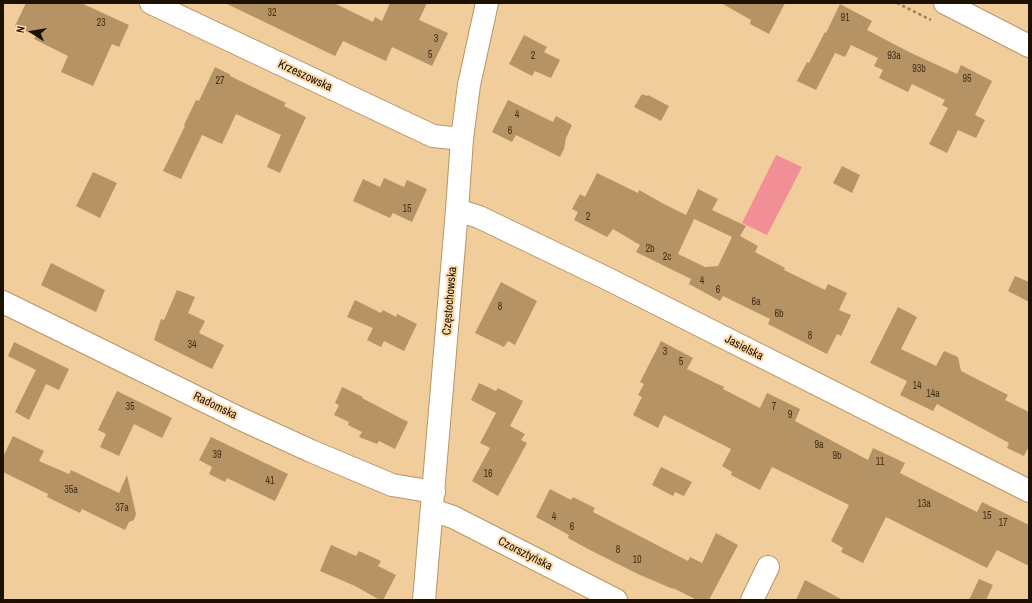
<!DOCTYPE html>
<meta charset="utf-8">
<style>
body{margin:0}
#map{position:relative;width:1032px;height:603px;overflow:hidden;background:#f1cd9c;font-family:"Archivo Narrow",sans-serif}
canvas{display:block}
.frame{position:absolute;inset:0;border:4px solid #1c1001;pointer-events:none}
.north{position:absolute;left:12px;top:12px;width:40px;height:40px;-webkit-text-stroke:3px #fedaa9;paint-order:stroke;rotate:282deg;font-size:11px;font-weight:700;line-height:16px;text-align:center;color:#1c1001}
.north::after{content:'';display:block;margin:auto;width:14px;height:18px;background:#1c1001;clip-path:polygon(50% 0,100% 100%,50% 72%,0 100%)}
</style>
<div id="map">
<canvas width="1032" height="603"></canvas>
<div class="frame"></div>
<div class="north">N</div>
</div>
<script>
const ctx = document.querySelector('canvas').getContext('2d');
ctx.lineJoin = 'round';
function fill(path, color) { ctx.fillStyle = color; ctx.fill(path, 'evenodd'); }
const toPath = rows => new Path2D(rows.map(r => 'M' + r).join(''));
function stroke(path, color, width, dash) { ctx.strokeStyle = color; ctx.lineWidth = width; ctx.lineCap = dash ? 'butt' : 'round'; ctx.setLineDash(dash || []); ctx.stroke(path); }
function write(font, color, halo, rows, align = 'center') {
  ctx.font = font + ' "Archivo Narrow",sans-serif'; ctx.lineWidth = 4; ctx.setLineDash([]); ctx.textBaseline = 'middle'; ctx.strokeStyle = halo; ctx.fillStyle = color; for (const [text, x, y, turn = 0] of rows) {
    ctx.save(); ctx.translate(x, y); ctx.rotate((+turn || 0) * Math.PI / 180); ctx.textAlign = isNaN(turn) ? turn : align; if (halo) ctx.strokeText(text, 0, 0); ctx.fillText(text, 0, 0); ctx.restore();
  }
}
fill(toPath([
 [776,155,802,167,767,235,742,223]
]), '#f28e96');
fill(toPath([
 [26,3,81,3,129,25,119,47,112,44,93,86,61,72,68,56,34,39,36,36,15,26],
 [225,3,334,3,373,22,375,17,382,21,390,3,427,3,419,20,448,33,432,66,392,47,386,61,343,41,335,56],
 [721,3,785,3,769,34,750,24,751,20],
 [840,4,872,21,867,30,911,53,957,74,961,65,992,81,975,115,985,120,976,138,958,130,947,153,929,144,948,108,942,105,945,100,912,84,908,92,879,78,883,70,874,66,878,58,851,45,845,57,835,53,816,90,797,81,807,62,809,63,825,32,826,33],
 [524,35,547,47,544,52,560,60,551,78,535,71,532,76,509,64],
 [215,67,231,75,230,76,286,103,284,106,306,117,280,173,267,167,281,135,236,114,222,144,202,135,181,179,163,171,185,126,184,125,196,100,199,101],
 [642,94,647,96,648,95,669,106,661,121,634,107],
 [508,100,553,122,556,116,572,125,566,138,564,149,560,157,516,135,512,142,492,132],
 [842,166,860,175,852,193,833,183],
 [93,172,117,183,100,218,76,206],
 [597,173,638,193,639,190,664,204,694,219,678,254,705,267,718,266,732,237,686,215,698,189,718,199,712,210,746,226,740,236,758,246,755,252,785,268,784,270,825,290,828,284,847,293,839,310,851,315,841,336,837,334,827,354,768,324,770,319,723,296,720,301,689,284,691,279,636,252,640,245,613,229,607,237,574,220,578,212,572,209,580,194,585,197],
 [384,178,404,187,407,180,427,189,412,222,393,213,390,218,353,201,363,179,380,187],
 [51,263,105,290,96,312,41,285],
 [1015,276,1029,282,1029,302,1008,291],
 [501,282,537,301,515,345,508,341,504,347,475,333],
 [177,290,195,297,188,313,205,321,199,333,224,345,212,369,154,340,161,319,164,320],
 [355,300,381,313,383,310,396,317,397,314,417,324,404,351,384,341,381,347,367,340,373,328,347,317],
 [898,307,917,317,901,349,936,366,944,351,958,357,961,371,1008,395,1005,400,1029,412,1029,446,1024,456,1007,448,1009,443,937,404,933,411,900,395,907,381,870,363],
 [661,341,693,358,687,369,724,387,723,389,760,408,767,393,800,409,795,421,868,460,873,448,905,463,900,473,977,512,982,502,1029,525,1029,566,997,550,987,568,886,517,863,563,841,552,843,548,831,541,849,505,772,467,760,490,731,475,732,472,722,466,731,449,664,415,658,428,633,415,642,397,638,395,644,384,640,382],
 [14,342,69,369,59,390,46,384,29,420,15,412,36,370,8,356],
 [479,383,496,391,498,388,523,401,510,426,525,434,521,440,527,443,498,496,472,481,490,448,480,443,496,413,471,400],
 [342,387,363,397,362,398,408,422,395,449,379,441,377,444,359,437,362,432,348,425,349,422,334,415,339,405,335,403],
 [117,391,172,418,162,438,134,424,119,456,100,447,106,434,98,430],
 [13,436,44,451,39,461,69,474,71,470,119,493,127,475,136,514,134,520,129,522,125,530,82,509,80,513,47,497,48,494,3,472,3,457],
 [211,437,288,474,275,501,227,478,225,482,209,474,212,467,199,460],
 [661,467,692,482,684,496,675,492,673,496,652,485],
 [550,489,571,500,573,497,595,508,593,512,688,561,690,557,702,563,716,533,738,545,709,600,697,600,673,588,673,589,640,575,588,549,568,538,569,535,536,517],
 [331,545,356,556,359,551,381,561,378,566,396,575,383,600,380,600,355,586,320,571],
 [979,579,993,585,986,600,969,600],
 [805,580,843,600,796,600]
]), '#b59364');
const street = toPath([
 [151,3,433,136,462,139],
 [945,3,1029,46],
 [457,210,479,217,606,278,1029,491],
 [3,302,241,419,311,451,392,485,434,492],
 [432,510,453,517,616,600],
 [424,600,457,210,462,139,469,85,487,3],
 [752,600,768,567]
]);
stroke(street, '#b79566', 24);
stroke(toPath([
 [897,3,931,20]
]), '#987e5b', 2.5, [3, 3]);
stroke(street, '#fff', 22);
write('10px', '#42311a', null, [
 ["32",272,13],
 ["91",845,18],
 ["23",101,23],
 ["3",436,39],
 ["5",430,55],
 ["2",533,56],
 ["93a",894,56],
 ["93b",919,69],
 ["95",967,79],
 ["27",220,81],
 ["4",517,115],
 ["6",510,131],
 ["15",407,209],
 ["2",588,217],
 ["2b",650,249],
 ["2c",667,257],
 ["4",702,281],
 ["6",718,290],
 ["6a",756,302],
 ["8",500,307],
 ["6b",779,314],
 ["8",810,336],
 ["34",192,345],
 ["3",665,352],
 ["5",681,362],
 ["14",917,386],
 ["14a",933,394],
 ["35",130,407],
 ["7",774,407],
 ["9",790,415],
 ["9a",819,445],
 ["39",217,455],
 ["9b",837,456],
 ["11",880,462],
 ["16",488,474],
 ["41",270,481],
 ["35a",71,490],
 ["13a",924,504],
 ["37a",122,508],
 ["15",987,516],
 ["4",554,517],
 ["17",1003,523],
 ["6",572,527],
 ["8",618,550],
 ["10",637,560]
]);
write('12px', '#1c1001', '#fedaa9', [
 ["Krzeszowska",305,76,25],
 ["Częstochowska",450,301,-85],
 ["Jasielska",744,348,27],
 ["Radomska",215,406,26],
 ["Czorsztyńska",525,554,27]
]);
</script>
